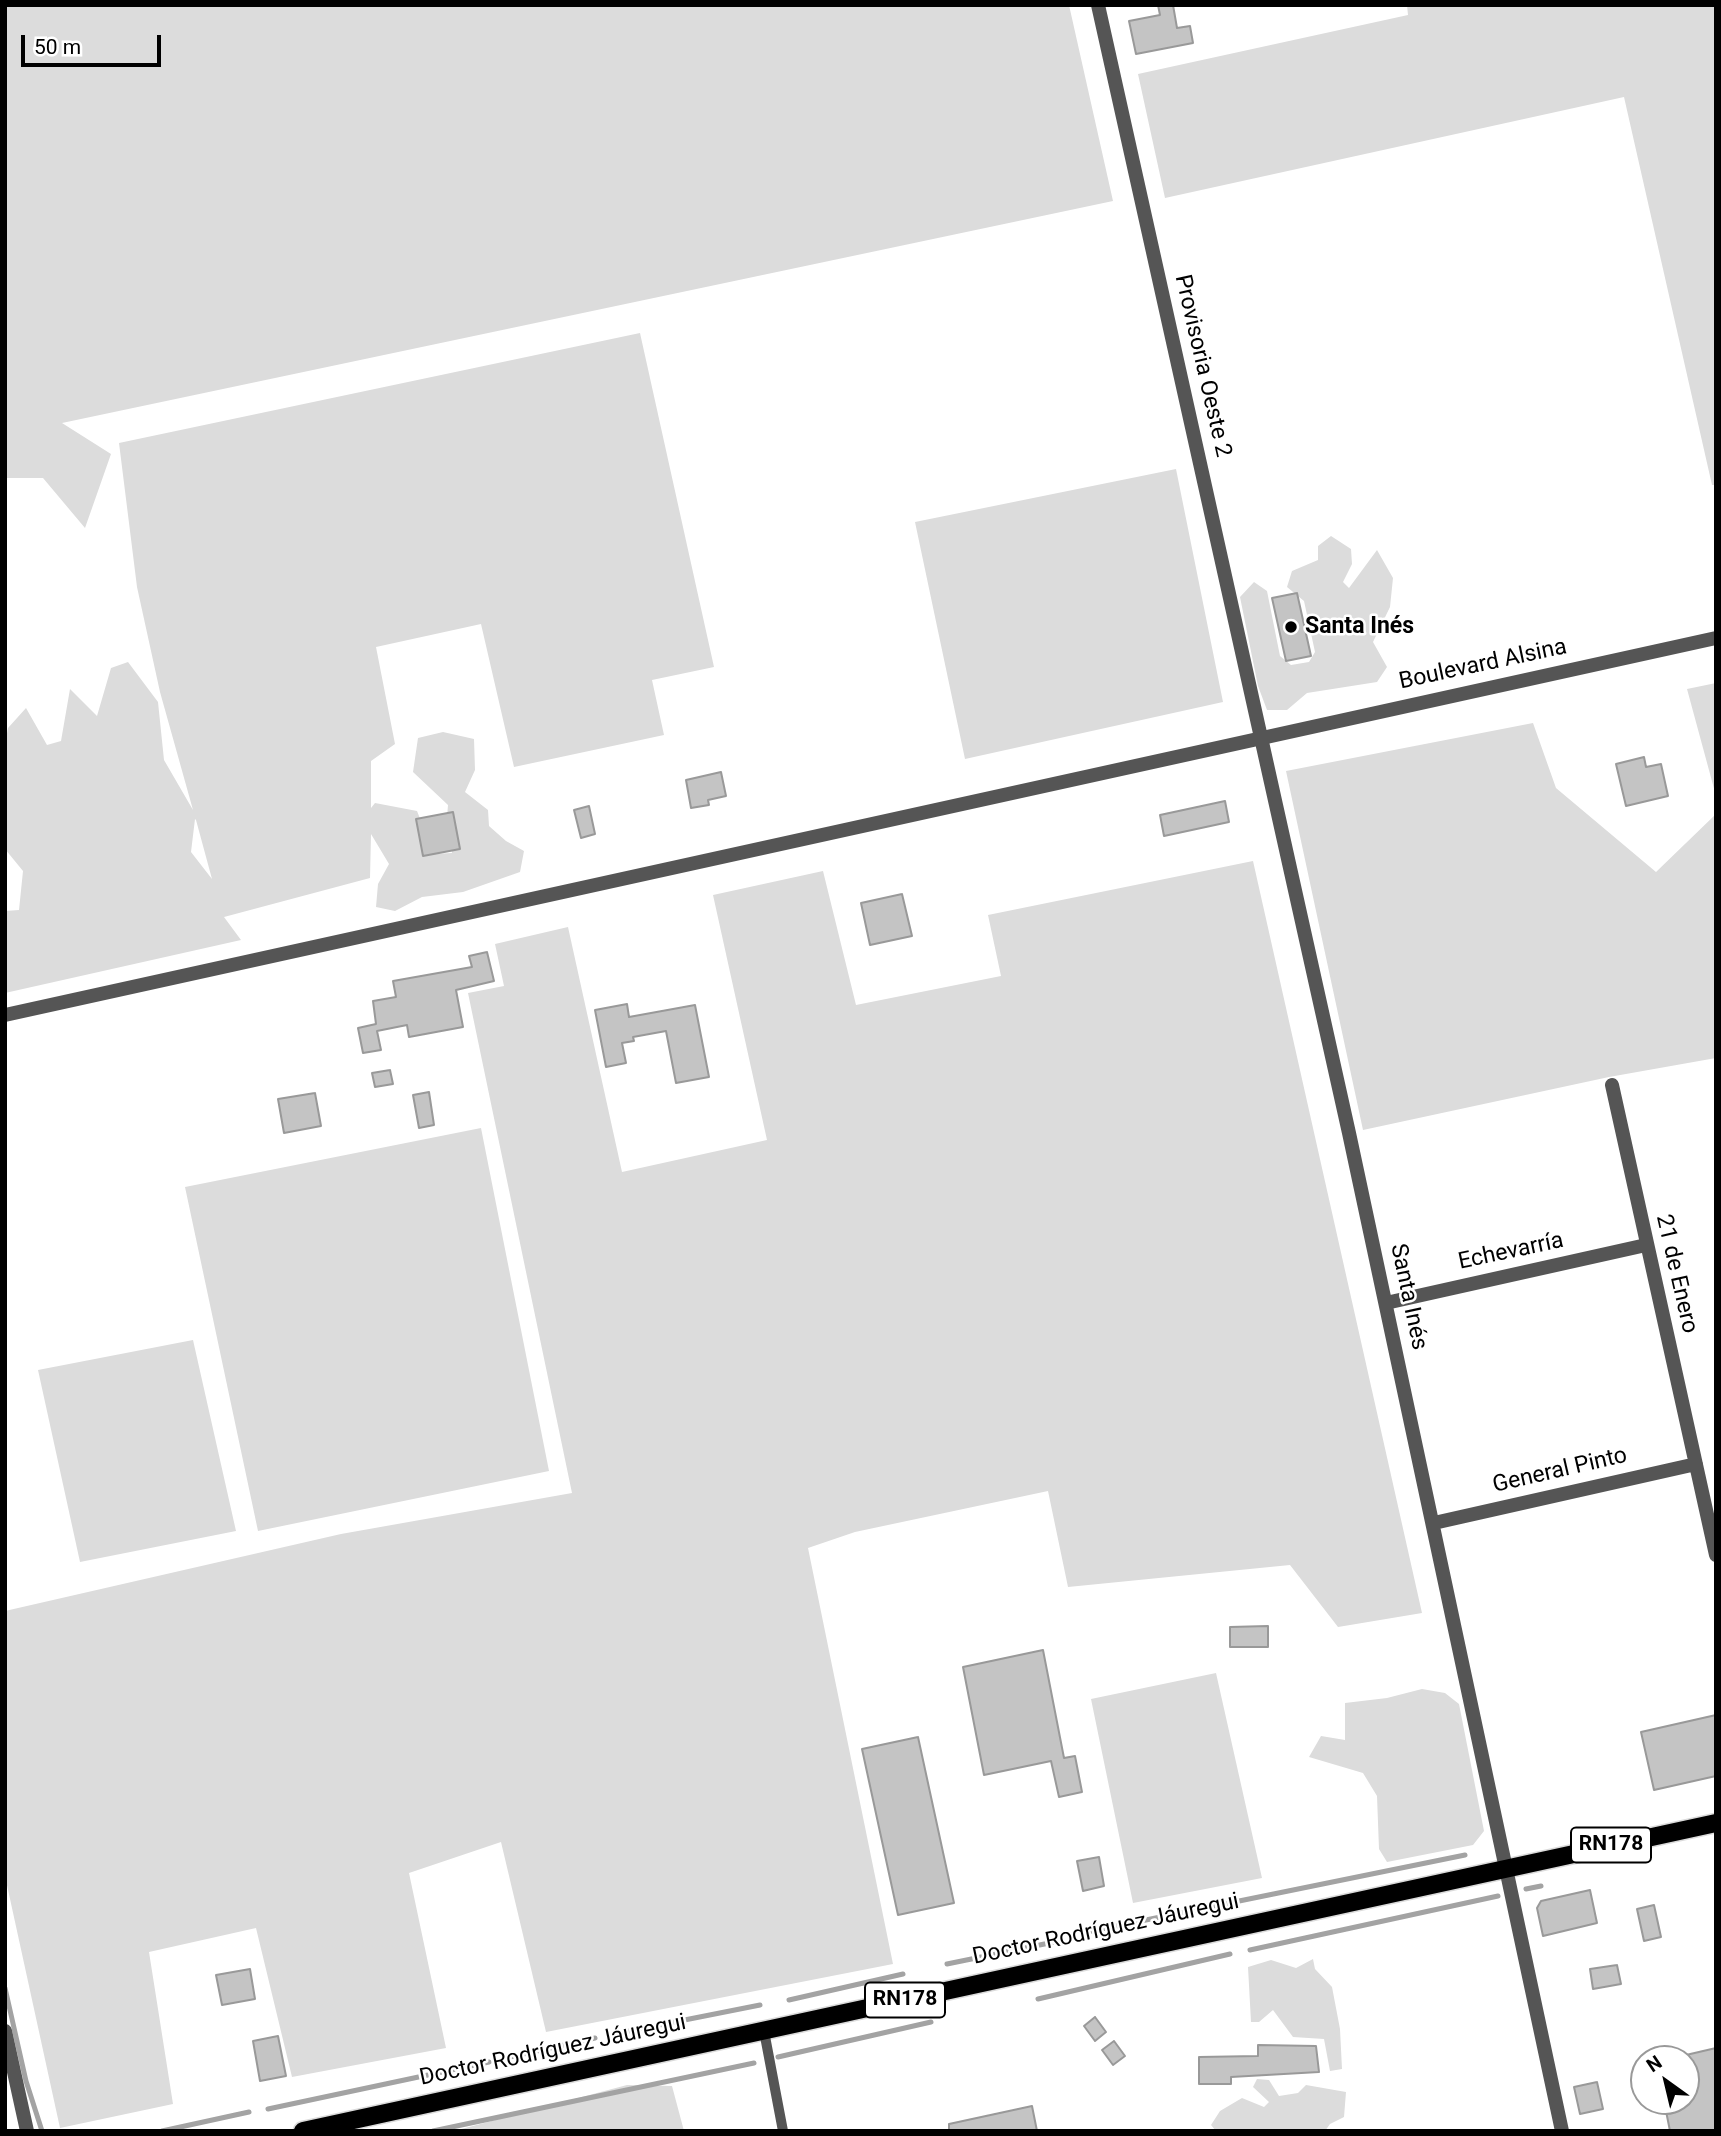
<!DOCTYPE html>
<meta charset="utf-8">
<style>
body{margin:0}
#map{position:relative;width:1721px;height:2136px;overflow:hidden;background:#fff;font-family:Roboto,sans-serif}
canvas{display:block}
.frame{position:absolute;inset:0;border:7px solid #000;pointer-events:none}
.north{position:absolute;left:1630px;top:2045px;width:70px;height:70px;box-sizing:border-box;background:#fff;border:2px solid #999;border-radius:50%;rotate:326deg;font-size:19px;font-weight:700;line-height:28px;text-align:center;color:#000}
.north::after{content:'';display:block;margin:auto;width:24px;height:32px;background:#000;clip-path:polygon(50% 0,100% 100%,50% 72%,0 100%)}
.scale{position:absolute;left:21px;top:35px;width:140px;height:32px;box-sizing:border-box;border:4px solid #000;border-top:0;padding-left:9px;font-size:21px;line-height:24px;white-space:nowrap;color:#000;-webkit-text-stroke:5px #fff;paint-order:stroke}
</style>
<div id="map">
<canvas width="1721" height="2136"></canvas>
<div class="frame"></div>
<div class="north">N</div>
<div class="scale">50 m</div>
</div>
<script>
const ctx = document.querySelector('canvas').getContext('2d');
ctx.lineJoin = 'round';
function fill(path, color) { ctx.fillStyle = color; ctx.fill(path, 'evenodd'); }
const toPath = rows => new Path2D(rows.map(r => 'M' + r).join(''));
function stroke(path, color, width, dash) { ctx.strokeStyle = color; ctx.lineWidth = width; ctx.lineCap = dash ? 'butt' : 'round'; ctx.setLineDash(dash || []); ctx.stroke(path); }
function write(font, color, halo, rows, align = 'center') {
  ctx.font = font + ' Roboto,sans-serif'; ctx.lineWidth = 5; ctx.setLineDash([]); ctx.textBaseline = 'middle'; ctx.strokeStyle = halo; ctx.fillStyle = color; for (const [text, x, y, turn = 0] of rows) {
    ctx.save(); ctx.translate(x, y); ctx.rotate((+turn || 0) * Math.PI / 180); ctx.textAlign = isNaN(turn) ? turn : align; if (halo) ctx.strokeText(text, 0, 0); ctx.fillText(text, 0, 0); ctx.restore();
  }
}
fill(toPath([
 [5,5,1069,5,1113,201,62,423,111,454,85,528,43,478,5,478],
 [1407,5,1716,5,1716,485,1712,485,1624,97,1165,198,1138,74,1408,15],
 [640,333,714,667,652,680,664,735,514,767,481,624,376,647,395,744,371,761,371,808,375,803,417,811,434,854,452,853,447,817,448,805,413,772,418,738,443,732,474,739,475,770,465,792,488,810,489,826,506,841,524,851,520,872,463,892,422,897,395,911,376,907,378,884,389,864,371,834,370,878,224,917,241,940,5,993,5,911,19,910,23,871,5,849,5,744,8,728,26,708,47,745,61,741,70,689,97,716,111,668,128,662,158,702,164,760,193,810,160,692,137,587,119,443],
 [195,819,196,820,212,879,191,852],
 [1176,469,1223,702,965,759,915,522],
 [1331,536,1351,549,1352,564,1343,582,1349,588,1377,550,1393,578,1390,607,1373,642,1387,667,1377,682,1307,693,1287,710,1267,710,1258,686,1240,597,1254,582,1267,591,1280,656,1291,665,1309,662,1315,652,1304,601,1287,587,1292,571,1318,560,1318,546],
 [1716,683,1716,796,1687,689],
 [1533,723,1556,788,1656,872,1716,814,1716,1058,1609,1077,1363,1130,1286,771],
 [1253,861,1422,1613,1338,1627,1290,1565,1068,1587,1048,1491,855,1532,808,1548,893,1964,546,2032,501,1842,409,1873,446,2048,292,2077,256,1928,149,1952,173,2104,60,2128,5,1876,5,1611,341,1534,572,1493,468,993,504,986,495,944,568,927,622,1172,767,1140,713,895,823,871,856,1005,1001,976,988,915],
 [481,1128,549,1471,258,1531,185,1187],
 [193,1340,236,1531,80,1562,38,1370],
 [1216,1673,1262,1878,1133,1903,1091,1699],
 [1422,1689,1445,1693,1459,1704,1484,1831,1473,1845,1387,1862,1379,1849,1377,1796,1363,1773,1309,1757,1321,1736,1345,1740,1345,1703,1387,1698],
 [1313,1959,1315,1969,1332,1987,1340,2029,1342,2069,1330,2071,1324,2039,1293,2037,1273,2010,1259,2022,1251,2022,1248,1967,1271,1960,1296,1968],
 [1257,2079,1269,2080,1279,2096,1298,2093,1306,2085,1346,2092,1344,2117,1330,2124,1325,2131,1274,2131,1272,2129,1267,2131,1216,2131,1211,2125,1220,2111,1242,2098,1264,2107,1269,2102,1253,2087],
 [627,2085,672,2086,684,2131,454,2131]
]), '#dcdcdc');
stroke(toPath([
 [1526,1889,1541,1886],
 [1082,1933,1465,1855],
 [1250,1950,1498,1896],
 [947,1964,1059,1941],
 [5,1988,26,2081,42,2131],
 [1038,1999,1230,1954],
 [789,2000,903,1974],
 [614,2034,760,2005],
 [510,2057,595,2038],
 [778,2057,931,2022],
 [268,2109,489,2062],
 [162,2131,249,2112],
 [433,2131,754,2063]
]), '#a3a3a3', 5);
const building = toPath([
 [1158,5,1173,5,1177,28,1190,26,1193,43,1136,54,1129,21,1160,15,1158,5],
 [1297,593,1311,656,1286,661,1272,598,1297,593],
 [1644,757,1646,767,1661,764,1668,796,1626,806,1616,764,1644,757],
 [721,772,726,796,708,800,709,805,691,808,686,780,721,772],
 [1225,801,1229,822,1164,836,1160,815,1225,801],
 [589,806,595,834,581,838,574,810,589,806],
 [453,812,460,849,423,856,416,819,453,812],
 [902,894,912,936,870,945,861,903,902,894],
 [487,952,494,981,456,990,463,1027,409,1037,407,1025,377,1031,381,1050,363,1053,358,1028,376,1024,373,1001,396,997,393,981,472,967,469,956,487,952],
 [627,1004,629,1017,695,1005,709,1077,676,1083,666,1031,633,1037,634,1041,622,1043,626,1063,606,1067,595,1010,627,1004],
 [390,1070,393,1084,375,1087,372,1073,390,1070],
 [429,1092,434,1125,419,1128,413,1095,429,1092],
 [315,1093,321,1126,284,1133,278,1099,315,1093],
 [1268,1626,1268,1647,1230,1647,1230,1627,1268,1626],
 [1043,1650,1064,1758,1075,1756,1082,1792,1059,1797,1051,1761,984,1775,963,1667,1043,1650],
 [1716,1715,1716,1776,1654,1790,1641,1732,1716,1715],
 [918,1737,954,1903,898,1915,862,1749,918,1737],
 [1099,1857,1104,1886,1083,1891,1077,1861,1099,1857],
 [1590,1890,1597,1923,1543,1936,1537,1908,1541,1901,1590,1890],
 [1654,1905,1661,1937,1644,1941,1637,1909,1654,1905],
 [1617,1965,1621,1984,1593,1989,1590,1969,1617,1965],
 [250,1969,255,1999,222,2005,216,1975,250,1969],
 [1095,2017,1106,2032,1095,2041,1084,2026,1095,2017],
 [278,2036,286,2076,260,2081,253,2041,278,2036],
 [1114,2041,1125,2056,1113,2065,1102,2050,1114,2041],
 [1258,2045,1316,2046,1319,2072,1231,2077,1231,2084,1199,2084,1199,2057,1258,2056,1258,2045],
 [1716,2048,1716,2131,1670,2131,1664,2101,1686,2101,1686,2055,1716,2048],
 [1597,2082,1603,2109,1580,2114,1574,2087,1597,2082],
 [1032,2106,1037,2131,949,2131,949,2124,1032,2106]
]);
fill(building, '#c4c4c4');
stroke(building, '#999', 2);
const primary = toPath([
 [303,2131,1716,1823]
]);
stroke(primary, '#dbdbdb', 21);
stroke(toPath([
 [764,2031,783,2131]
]), '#555', 10);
stroke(toPath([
 [1098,5,1349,1133,1562,2131],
 [5,1015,1716,638],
 [1612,1085,1716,1555],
 [1386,1303,1646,1245],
 [1434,1523,1696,1464],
 [5,2031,27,2131]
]), '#555', 14);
stroke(primary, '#000', 18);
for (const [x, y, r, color] of [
 [1291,627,7,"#000"]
]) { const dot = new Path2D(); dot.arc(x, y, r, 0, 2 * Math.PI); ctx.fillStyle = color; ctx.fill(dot); stroke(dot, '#fff', 2.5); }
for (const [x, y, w] of [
 [1611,1845,80],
 [905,2000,80]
]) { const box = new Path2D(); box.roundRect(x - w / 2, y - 17.5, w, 35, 5); ctx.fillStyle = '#fff'; ctx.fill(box); stroke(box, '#000', 2); }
write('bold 21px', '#000', null, [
 ["RN178",1611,1845],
 ["RN178",905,2000]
]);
write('23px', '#000', '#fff', [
 ["Provisoria Oeste 2",1202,366,77],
 ["Boulevard Alsina",1483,665,-12],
 ["Echevarría",1511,1252,-12],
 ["21 de Enero",1676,1274,77],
 ["Santa Inés",1408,1297,78],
 ["General Pinto",1560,1471,-13],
 ["Doctor Rodríguez Jáuregui",1106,1930,-12],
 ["Doctor Rodríguez Jáuregui",553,2051,-12]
]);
write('bold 23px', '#000', '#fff', [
 ["Santa Inés",1305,627]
], 'left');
</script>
